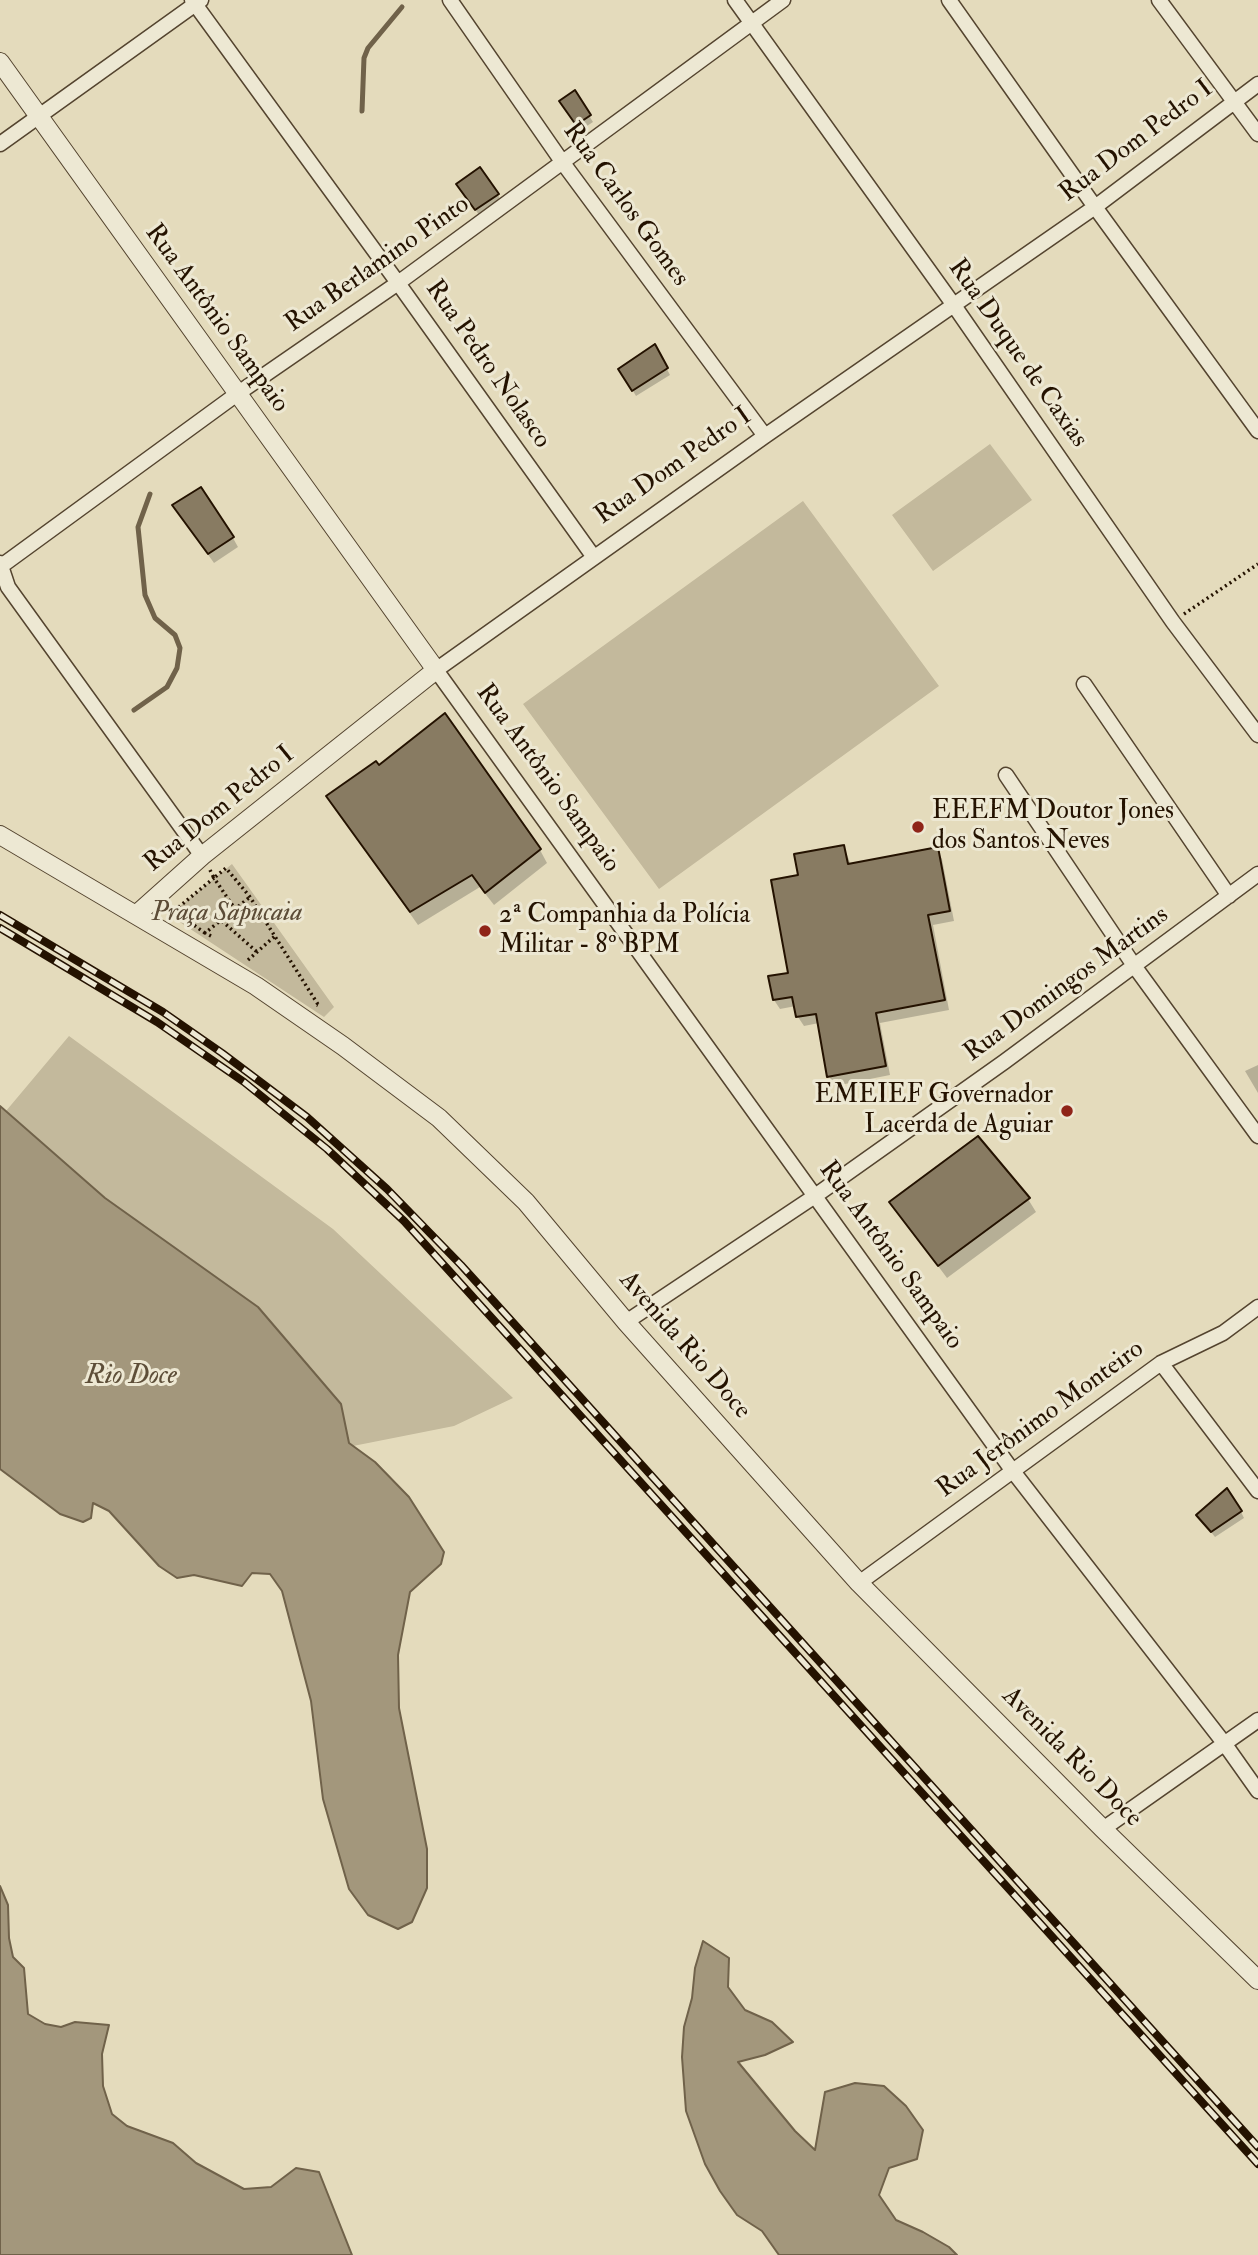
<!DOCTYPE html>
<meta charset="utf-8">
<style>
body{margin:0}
canvas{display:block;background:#e4dbbc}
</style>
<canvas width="1258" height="2255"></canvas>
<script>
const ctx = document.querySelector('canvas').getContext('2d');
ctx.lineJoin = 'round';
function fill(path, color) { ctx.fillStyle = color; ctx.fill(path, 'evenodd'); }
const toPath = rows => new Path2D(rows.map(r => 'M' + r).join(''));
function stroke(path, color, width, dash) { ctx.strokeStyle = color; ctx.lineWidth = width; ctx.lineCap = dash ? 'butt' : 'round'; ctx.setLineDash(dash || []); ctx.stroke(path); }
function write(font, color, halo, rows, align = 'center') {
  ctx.font = font + ' "IM FELL Double Pica",serif'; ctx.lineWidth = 6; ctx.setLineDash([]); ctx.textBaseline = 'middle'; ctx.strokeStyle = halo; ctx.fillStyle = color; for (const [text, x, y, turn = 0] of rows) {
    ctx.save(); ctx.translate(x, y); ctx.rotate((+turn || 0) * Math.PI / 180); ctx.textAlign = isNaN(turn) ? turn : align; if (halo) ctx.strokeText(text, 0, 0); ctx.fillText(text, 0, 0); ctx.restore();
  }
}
fill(toPath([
 [990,444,1032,500,933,571,892,515],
 [803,501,939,686,659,889,523,704],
 [232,864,334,1007,324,1017,169,915],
 [69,1036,333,1229,513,1398,454,1426,353,1446,349,1443,341,1404,6,1111]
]), '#c3b99c');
const water = toPath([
 [0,1106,105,1198,258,1307,341,1404,349,1443,375,1462,409,1497,444,1552,441,1564,410,1592,398,1655,399,1708,427,1849,427,1888,412,1922,398,1929,368,1915,349,1889,323,1799,311,1701,282,1591,270,1574,252,1573,242,1586,194,1575,177,1578,159,1566,109,1511,93,1503,91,1518,83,1522,60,1514,0,1469,0,1106],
 [0,1886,8,1905,9,1938,13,1957,24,1968,28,2014,45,2024,61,2027,75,2022,109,2025,102,2054,103,2086,112,2114,127,2126,173,2143,196,2163,244,2189,271,2187,296,2168,319,2172,352,2255,0,2255,0,1886],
 [703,1941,729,1958,728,1987,745,2010,772,2022,793,2042,765,2055,738,2062,795,2131,815,2150,825,2092,855,2083,884,2086,906,2106,923,2130,917,2159,889,2168,879,2195,896,2220,923,2232,949,2247,957,2255,779,2255,762,2231,737,2215,720,2191,705,2164,686,2111,682,2057,684,2027,692,1998,695,1968,703,1941]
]);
fill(water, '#a3977c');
stroke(water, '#70624a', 2);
fill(toPath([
 [575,93,593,122,581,130,565,108],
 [462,190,498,195,501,201,479,215],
 [655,346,670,375,636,396,620,369],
 [180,515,233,538,238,547,214,563],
 [336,809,540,850,547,863,494,905,480,887,418,925],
 [844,847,851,865,937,849,942,859,954,921,933,925,949,1010,880,1023,890,1075,835,1086,829,1076,819,1023,804,1026,798,1017,796,1006,780,1009,774,1000,770,978,790,974,800,876],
 [1258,1065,1258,1093,1245,1071],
 [1028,1199,1036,1212,947,1278,891,1203],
 [1241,1512,1244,1518,1215,1537,1202,1521]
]), '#0003');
stroke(toPath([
 [362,111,364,58,368,48,402,7],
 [134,710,167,687,177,668,180,648,175,635,155,618,145,595,138,527,150,494]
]), '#70624a', 5);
const building = toPath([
 [575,90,591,115,576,125,559,101,575,90],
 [480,167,499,194,475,210,456,184,480,167],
 [655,344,668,368,632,391,618,369,655,344],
 [201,487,234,537,208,554,172,505,201,487],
 [445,713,541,849,485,893,472,875,410,912,326,796,376,761,379,765,445,713],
 [844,845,848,864,938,847,950,911,928,915,945,1000,876,1013,886,1066,827,1077,816,1014,796,1017,792,997,773,1000,768,976,788,973,771,880,798,875,794,854,844,845],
 [978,1136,1030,1198,938,1266,889,1202,978,1136],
 [1227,1488,1242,1511,1211,1532,1196,1515,1227,1488]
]);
fill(building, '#887b62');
stroke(building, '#241200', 2);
const minor = toPath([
 [192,0,398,283,593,556],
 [450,0,563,163,765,436],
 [735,0,953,304,1173,622,1258,735],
 [949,0,1095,207,1258,431],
 [1159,0,1258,134],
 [1258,84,1095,207,765,436,436,670,1012,1470,1224,1743,1258,1791],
 [0,144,201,0],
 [0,563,8,587,202,856],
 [0,567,237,394,398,283,783,0],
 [1084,684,1229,896],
 [1006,775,1135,967,1258,1136],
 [626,1322,815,1196,1004,1062,1258,874],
 [1161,1363,1258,1491],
 [859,1583,1161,1363,1223,1333,1258,1307],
 [1103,1829,1258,1720]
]);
const tertiary = toPath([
 [0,62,436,670,202,856,136,915],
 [0,835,256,986,343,1046,439,1118,526,1202,626,1322,859,1583,1103,1829,1258,1980]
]);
stroke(minor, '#54442f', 17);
stroke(tertiary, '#54442f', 20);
stroke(toPath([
 [1184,614,1258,564],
 [210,870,214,878,226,868,250,897,319,1006,317,1005],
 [222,921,257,952],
 [205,933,174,911,214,878,235,909],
 [211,936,205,933,250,897],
 [248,960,275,936]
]), '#241200', 3.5, [2, 3.5]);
stroke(minor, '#ede8d3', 14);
stroke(tertiary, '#ede8d3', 18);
const rail = toPath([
 [0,915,163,1012,222,1053,307,1117,387,1189,461,1265,1258,2147],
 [0,928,157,1022,244,1082,327,1149,404,1221,1258,2164]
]);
stroke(rail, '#241200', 8);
stroke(rail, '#ede8d3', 5, [16]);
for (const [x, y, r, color] of [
 [918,827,7,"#8f2418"],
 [485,931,7,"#8f2418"],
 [1067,1111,7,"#8f2418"]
]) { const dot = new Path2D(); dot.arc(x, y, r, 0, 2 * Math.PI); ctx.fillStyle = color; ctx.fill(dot); stroke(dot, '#ede8d3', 2.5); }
write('26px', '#241200', '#ede8d3', [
 ["Rua Dom Pedro I",1137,142,-37],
 ["Rua Carlos Gomes",625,205,54],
 ["Rua Berlamino Pinto",378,265,-35],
 ["Rua Antônio Sampaio",216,319,54],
 ["Rua Duque de Caxias",1017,354,55],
 ["Rua Pedro Nolasco",487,365,55],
 ["Rua Dom Pedro I",674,467,-35],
 ["Rua Antônio Sampaio",547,779,54],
 ["Rua Dom Pedro I",220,810,-39],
 ["Rua Domingos Martins",1067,985,-36],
 ["Rua Antônio Sampaio",890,1256,54],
 ["Avenida Rio Doce",684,1346,49],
 ["Rua Jerônimo Monteiro",1041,1420,-36],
 ["Avenida Rio Doce",1071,1758,45]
]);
write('26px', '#241200', '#ede8d3', [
 ["EEEFM Doutor Jones",932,812],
 ["dos Santos Neves",932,842],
 ["2ª Companhia da Polícia",499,916],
 ["Militar - 8º BPM",499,946],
 ["EMEIEF Governador",1053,1096,"right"],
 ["Lacerda de Aguiar",1053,1126,"right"]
], 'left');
write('italic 26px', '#5c4c37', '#ede8d3', [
 ["Praça Sapucaia",227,914]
]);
write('italic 28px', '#5d4e38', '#ede8d3', [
 ["Rio Doce",131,1377]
]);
</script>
